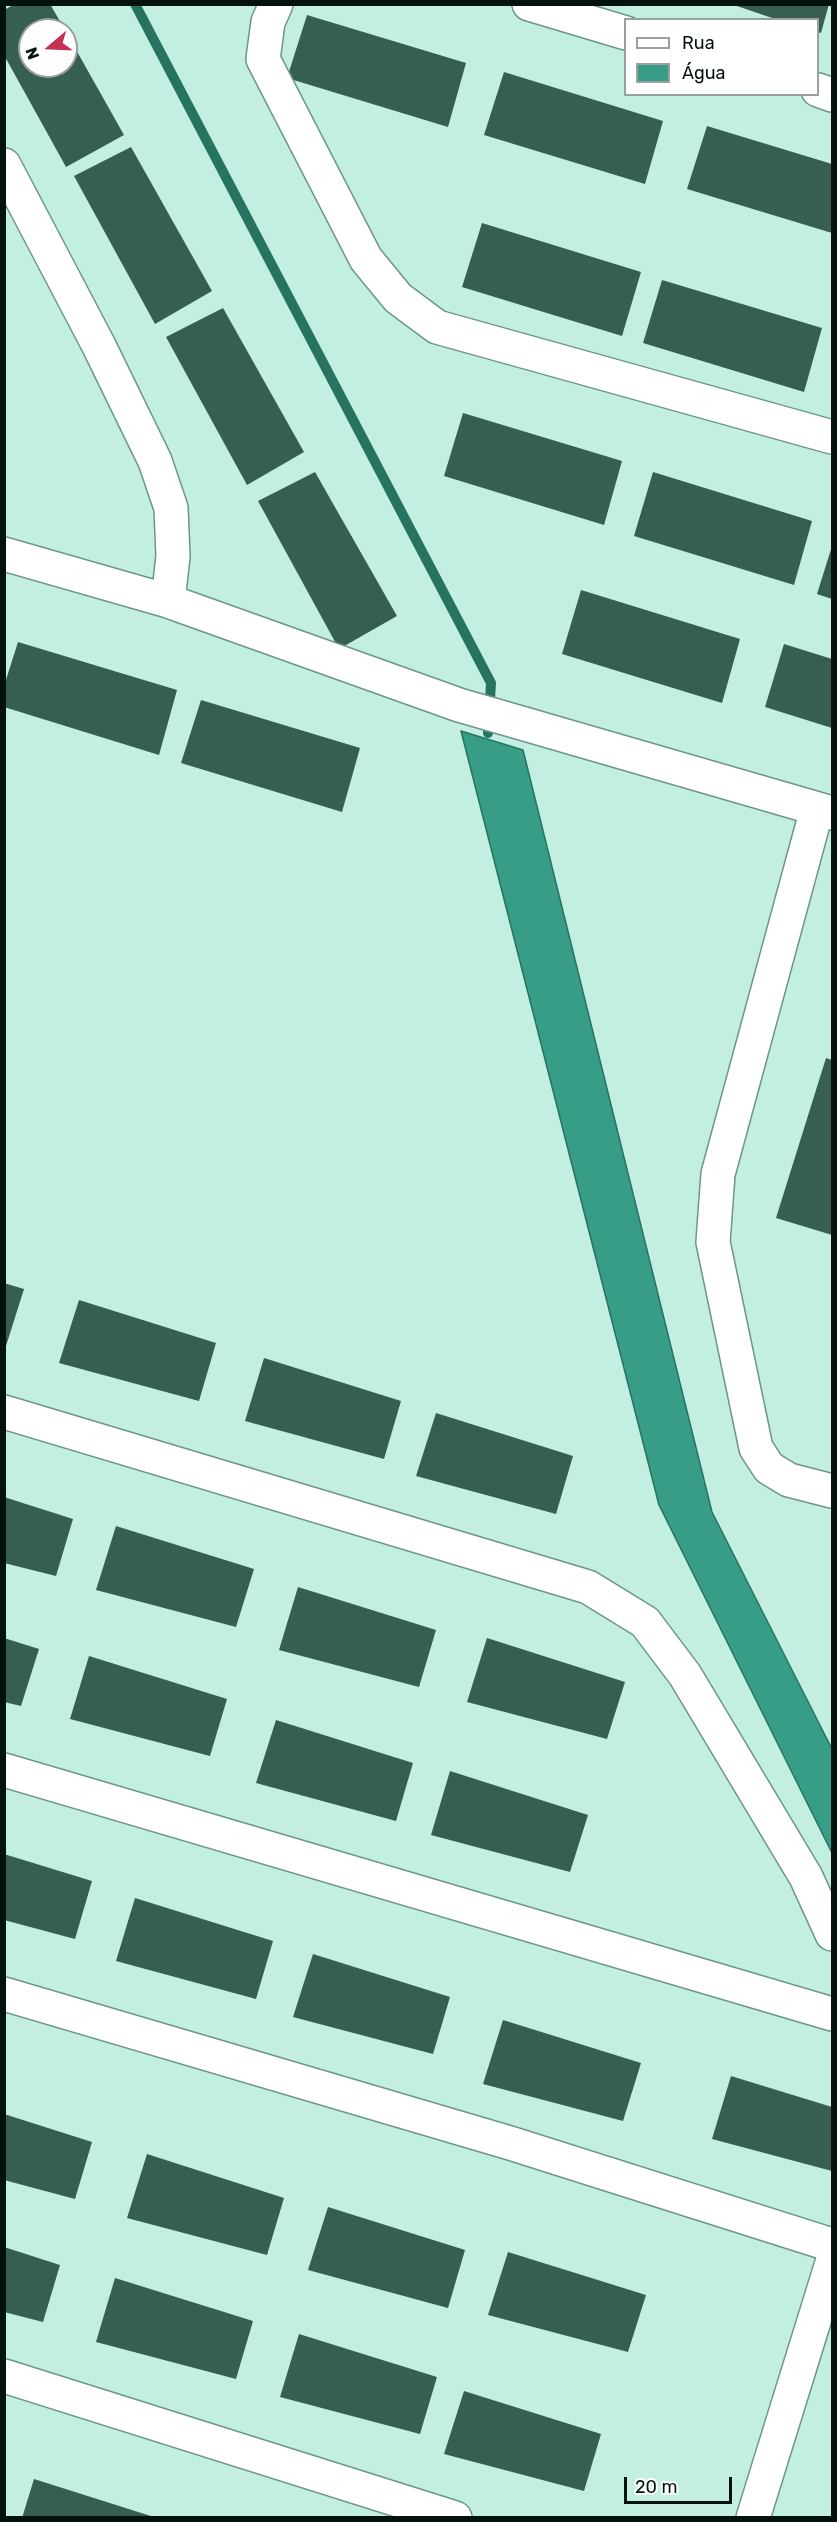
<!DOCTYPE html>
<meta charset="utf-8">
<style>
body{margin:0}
#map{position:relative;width:837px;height:2522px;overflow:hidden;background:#c3efe2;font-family:Rubik,sans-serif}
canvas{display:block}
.frame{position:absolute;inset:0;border:6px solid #03120e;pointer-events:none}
.legend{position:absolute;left:624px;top:18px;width:195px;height:78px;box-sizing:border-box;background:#fff;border:2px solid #9aa09f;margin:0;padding:8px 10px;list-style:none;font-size:18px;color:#03120e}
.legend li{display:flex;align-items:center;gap:12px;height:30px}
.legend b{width:30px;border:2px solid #9aa09f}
.north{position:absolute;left:18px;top:18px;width:60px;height:60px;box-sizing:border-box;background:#fff;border:2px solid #9aa09f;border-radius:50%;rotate:251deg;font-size:16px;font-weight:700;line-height:24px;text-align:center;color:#03120e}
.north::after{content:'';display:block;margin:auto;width:21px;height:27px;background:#c23253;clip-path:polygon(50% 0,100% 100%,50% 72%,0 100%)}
.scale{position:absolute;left:624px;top:2477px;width:108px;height:27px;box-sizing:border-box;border:3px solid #03120e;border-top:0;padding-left:8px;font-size:18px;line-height:21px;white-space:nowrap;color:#03120e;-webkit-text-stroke:4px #fff;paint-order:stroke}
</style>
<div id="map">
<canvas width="837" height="2522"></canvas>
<div class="frame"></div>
<ul class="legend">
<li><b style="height:8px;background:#fff"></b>Rua</li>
<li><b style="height:16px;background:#379d86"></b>Água</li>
</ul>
<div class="north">N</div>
<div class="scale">20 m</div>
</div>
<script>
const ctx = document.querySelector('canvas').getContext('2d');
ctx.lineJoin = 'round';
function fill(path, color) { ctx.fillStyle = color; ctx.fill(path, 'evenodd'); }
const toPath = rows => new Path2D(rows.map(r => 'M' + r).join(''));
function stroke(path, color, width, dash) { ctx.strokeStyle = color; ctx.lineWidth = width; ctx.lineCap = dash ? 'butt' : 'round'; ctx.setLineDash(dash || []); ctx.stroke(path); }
const water = toPath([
 [461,731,523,750,712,1512,832,1749,832,1853,659,1505,461,731]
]);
fill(water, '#379d86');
stroke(water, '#277362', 1.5);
stroke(toPath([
 [135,4,491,683,488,733]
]), '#277362', 10);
fill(toPath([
 [15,4,50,4,65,30,30,30,30,66,66,66,66,32,124,135,66,167,4,55,4,10],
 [731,4,829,4,821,33,818,32,818,20,778,20],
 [307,15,466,63,448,127,287,78],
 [504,72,663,121,645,184,484,135],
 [707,126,832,164,832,233,687,189],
 [131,147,212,291,155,324,74,176],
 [482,223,641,272,622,336,462,287],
 [662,280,822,328,804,392,643,343],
 [223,308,304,452,247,485,166,337],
 [463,413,622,461,604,525,444,476],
 [315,472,397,616,339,649,258,501],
 [653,472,812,521,794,585,634,536],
 [832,546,832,599,817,594],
 [581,590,740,639,722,703,562,654],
 [18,642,177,690,159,755,4,707,4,686],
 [784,644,832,659,832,728,765,707],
 [201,700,360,748,342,812,181,763],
 [826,1058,832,1060,832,1235,776,1218],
 [4,1283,24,1289,6,1346,4,1346],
 [79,1300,216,1343,199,1401,59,1363],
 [264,1358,401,1401,384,1459,245,1421],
 [436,1413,573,1456,556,1514,416,1476],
 [4,1497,73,1519,56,1576,4,1563],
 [116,1526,254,1569,236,1627,96,1590],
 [298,1587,436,1630,419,1687,279,1650],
 [4,1638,39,1649,21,1706,4,1702],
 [487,1638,625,1682,607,1739,467,1702],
 [89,1656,227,1699,210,1756,70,1719],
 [276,1720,413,1763,396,1821,256,1783],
 [450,1771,588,1815,570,1872,431,1835],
 [4,1854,92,1881,75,1939,4,1920],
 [135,1898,273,1941,256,1999,116,1961],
 [313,1954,450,1997,433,2054,293,2017],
 [503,2020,641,2063,623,2121,483,2084],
 [731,2076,832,2107,832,2171,712,2139],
 [4,2114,92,2142,75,2199,4,2180],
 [147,2154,284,2198,267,2255,127,2218],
 [328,2207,465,2250,448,2308,308,2270],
 [4,2247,60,2265,43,2322,4,2312],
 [508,2252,646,2295,628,2352,488,2315],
 [115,2278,253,2321,236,2379,96,2342],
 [299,2334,437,2377,420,2434,280,2397],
 [464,2391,601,2434,584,2491,444,2454],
 [34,2479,154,2517,154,2518,22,2518]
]), '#365e53');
const street = toPath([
 [276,4,268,22,263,59,366,259,398,298,437,327,832,437],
 [529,4,626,33],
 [818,90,832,95],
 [4,165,99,346,155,461,171,508,173,556,168,601],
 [4,554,168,601,459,705,832,813],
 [817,809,718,1174,713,1242,756,1448,769,1468,789,1480,832,1491],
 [4,1412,588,1587,645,1622,685,1675,806,1877,832,1934],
 [4,1770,832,2014],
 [4,1994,510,2143,832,2245],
 [4,2376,455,2518],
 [753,2518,832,2263]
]);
stroke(street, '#6d968a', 36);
stroke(street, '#fff', 33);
</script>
